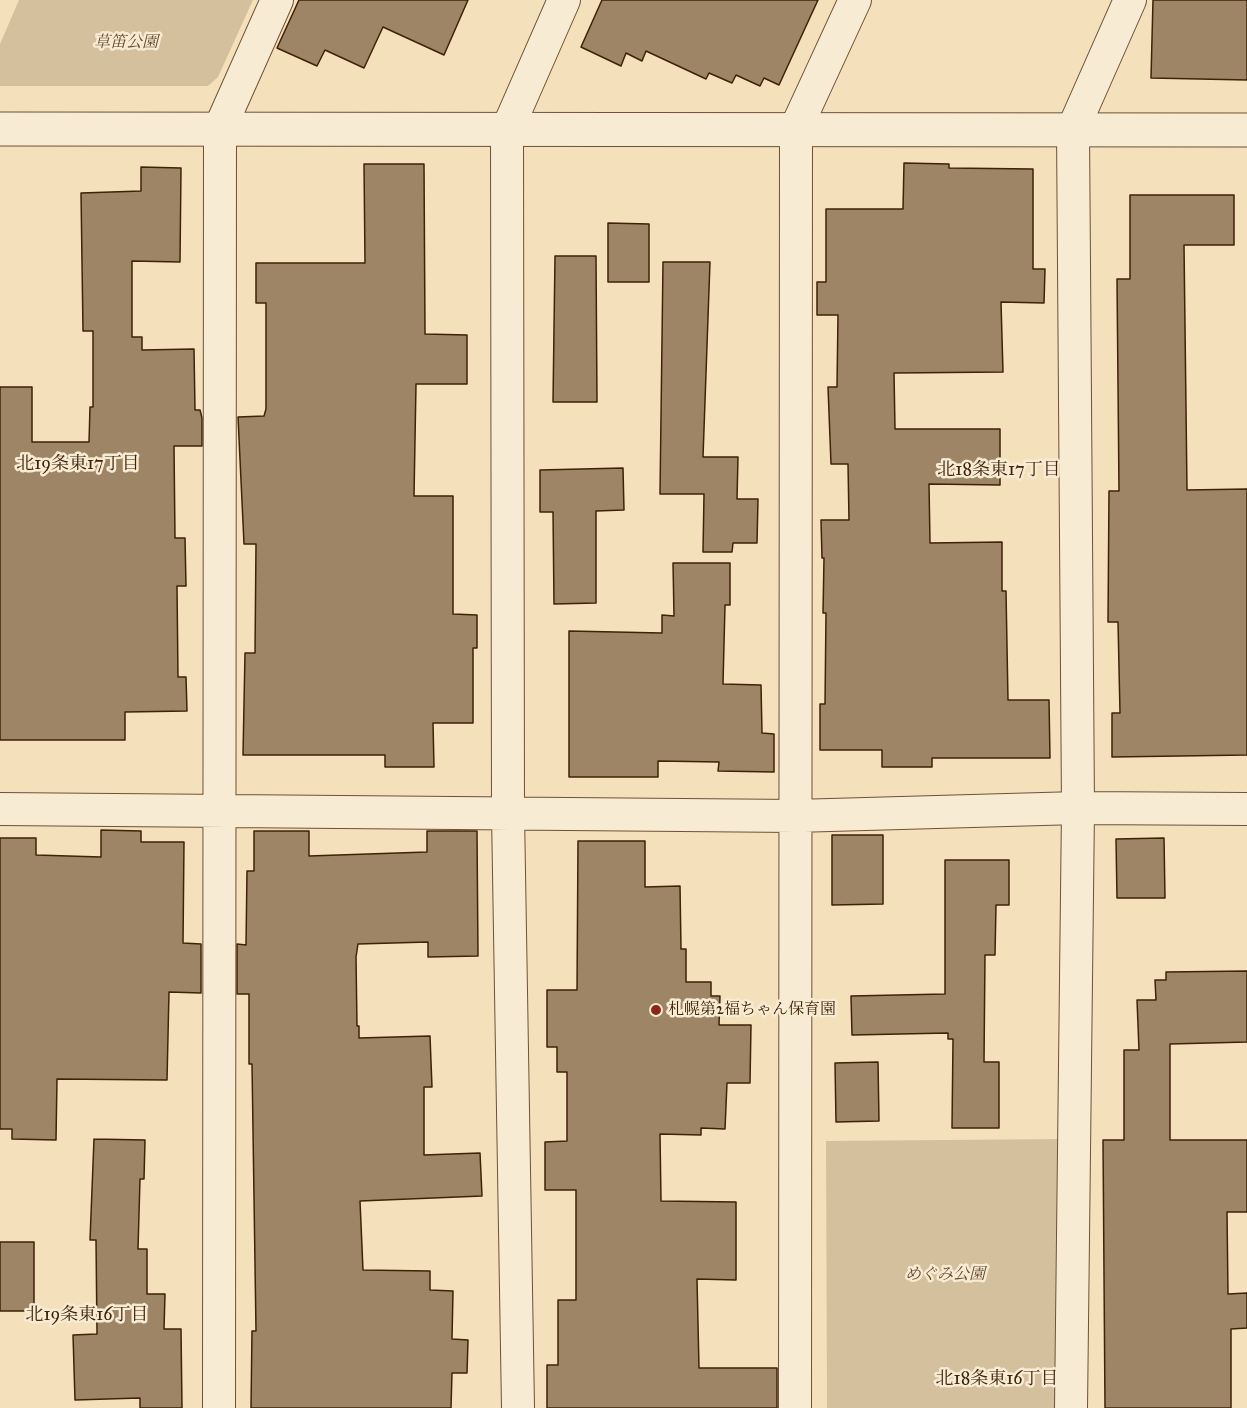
<!DOCTYPE html>
<meta charset="utf-8">
<style>
body{margin:0}
canvas{display:block;background:#f4e0bb}
</style>
<canvas width="1247" height="1408"></canvas>
<script>
const ctx = document.querySelector('canvas').getContext('2d');
ctx.lineJoin = 'round';
function fill(path, color) { ctx.fillStyle = color; ctx.fill(path, 'evenodd'); }
const toPath = rows => new Path2D(rows.map(r => 'M' + r).join(''));
function stroke(path, color, width, dash) { ctx.strokeStyle = color; ctx.lineWidth = width; ctx.lineCap = dash ? 'butt' : 'round'; ctx.setLineDash(dash || []); ctx.stroke(path); }
function write(font, color, halo, rows, align = 'center') {
  ctx.font = font + ' "IM FELL Great Primer","Noto Serif JP",serif'; ctx.lineWidth = 5; ctx.setLineDash([]); ctx.textBaseline = 'middle'; ctx.strokeStyle = halo; ctx.fillStyle = color; for (const [text, x, y, turn = 0] of rows) {
    ctx.save(); ctx.translate(x, y); ctx.rotate((+turn || 0) * Math.PI / 180); ctx.textAlign = isNaN(turn) ? turn : align; if (halo) ctx.strokeText(text, 0, 0); ctx.fillText(text, 0, 0); ctx.restore();
  }
}
fill(toPath([
 [19,0,253,0,218,77,208,86,0,86,0,44],
 [1064,1139,1062,1408,827,1408,826,1141]
]), '#d5c09d');
const building = toPath([
 [299,0,468,0,444,55,383,27,364,68,325,50,317,66,277,48,299,0],
 [602,0,818,0,779,85,764,78,760,86,736,75,732,83,709,73,706,79,646,51,642,61,626,53,621,66,581,47,602,0],
 [1153,0,1247,0,1247,80,1151,78,1153,0],
 [904,163,949,164,949,168,1033,169,1033,269,1045,269,1044,303,1001,302,1003,372,894,373,895,429,1000,429,1000,485,929,484,930,543,1002,542,1002,591,1006,591,1008,700,1049,700,1050,758,932,758,932,767,882,767,882,750,820,750,820,704,825,704,826,613,823,613,824,558,822,558,821,520,849,520,848,464,831,464,828,387,837,387,838,315,817,315,817,282,826,282,826,209,903,209,904,163],
 [364,164,424,164,425,334,467,335,467,384,416,384,414,496,453,496,453,614,477,615,477,648,473,648,473,723,433,723,434,767,385,767,385,755,243,755,245,653,255,653,256,544,244,544,238,417,264,416,266,409,266,303,256,303,256,263,365,263,364,164],
 [141,167,181,168,180,262,132,261,132,337,142,337,142,350,194,349,195,410,200,410,202,418,202,446,174,446,175,538,185,538,186,586,177,586,178,677,186,677,187,711,125,712,125,740,0,740,0,387,32,387,32,442,89,442,90,407,93,407,93,331,83,331,81,193,141,191,141,167],
 [1130,195,1234,195,1234,245,1184,245,1187,490,1247,489,1247,755,1112,757,1112,713,1120,713,1118,622,1108,622,1109,491,1119,491,1117,279,1130,279,1130,195],
 [608,223,649,224,649,282,608,282,608,223],
 [555,256,596,256,597,402,553,402,555,256],
 [663,262,710,262,703,457,738,457,737,499,758,499,757,543,733,543,732,552,703,552,704,494,660,494,663,262],
 [623,468,624,510,596,511,596,603,554,604,553,512,540,512,540,470,623,468],
 [673,563,730,563,730,605,725,605,723,684,761,685,762,733,774,734,774,772,718,771,719,762,658,761,658,777,569,777,569,631,662,633,662,615,674,616,673,563],
 [101,830,141,831,141,842,184,842,183,943,201,944,201,993,169,992,167,1080,57,1079,56,1140,12,1139,12,1129,0,1129,0,838,36,838,36,855,101,857,101,830],
 [254,831,309,831,309,856,427,852,427,831,477,831,478,956,428,957,428,942,358,944,356,957,357,1026,359,1026,359,1038,430,1036,432,1087,424,1087,424,1155,480,1153,482,1196,360,1201,363,1270,430,1271,430,1290,453,1291,452,1339,468,1340,467,1373,452,1373,451,1408,251,1408,252,1331,256,1331,252,1064,249,1064,249,994,237,994,237,944,246,945,247,871,254,871,254,831],
 [832,835,883,835,883,904,832,905,832,835],
 [1164,838,1165,898,1117,898,1116,839,1164,838],
 [578,841,645,841,645,887,680,886,681,949,686,949,686,982,711,982,711,996,720,996,719,1025,751,1025,750,1083,727,1083,725,1129,701,1128,701,1135,660,1134,661,1201,736,1202,736,1280,697,1279,699,1368,777,1368,777,1408,547,1408,547,1365,558,1365,558,1300,576,1300,576,1190,545,1190,545,1142,567,1141,567,1072,557,1072,557,1047,547,1047,547,990,577,990,578,841],
 [945,860,1009,860,1009,905,996,905,995,955,985,955,984,1062,999,1062,999,1128,952,1128,953,1039,948,1039,948,1033,852,1035,851,996,945,994,945,860],
 [1247,971,1247,1042,1170,1044,1170,1140,1247,1140,1247,1212,1227,1212,1228,1294,1247,1293,1247,1328,1231,1329,1231,1408,1105,1408,1103,1140,1124,1140,1124,1050,1139,1050,1137,1000,1156,1000,1155,980,1166,980,1166,972,1247,971],
 [878,1062,879,1121,836,1122,835,1063,878,1062],
 [94,1139,145,1140,144,1179,140,1179,138,1249,147,1249,147,1294,165,1294,164,1329,181,1329,182,1408,140,1408,140,1398,75,1400,73,1335,97,1334,96,1240,90,1240,94,1139],
 [0,1242,34,1242,34,1311,0,1311,0,1242]
]);
fill(building, '#9e8566');
stroke(building, '#402209', 1.5);
const minor = toPath([
 [0,809,795,816,1078,808,1247,809],
 [219,1408,220,128,277,0],
 [518,1408,508,813,507,130,564,0],
 [795,1408,796,128,855,0],
 [1071,1408,1078,808,1073,129,1130,0]
]);
const tertiary = toPath([
 [0,129,1247,130]
]);
stroke(minor, '#6d5236', 34);
stroke(tertiary, '#6d5236', 35);
stroke(minor, '#f8ebd3', 32);
stroke(tertiary, '#f8ebd3', 33);
for (const [x, y, r, color] of [
 [656,1010,6,"#8f2418"]
]) { const dot = new Path2D(); dot.arc(x, y, r, 0, 2 * Math.PI); ctx.fillStyle = color; ctx.fill(dot); stroke(dot, '#f8ebd3', 2); }
write('italic 16px', '#654a2e', '#f8ebd3', [
 ["草笛公園",126,43],
 ["めぐみ公園",945,1275]
]);
write('16px', '#402209', '#f8ebd3', [
 ["札幌第2福ちゃん保育園",668,1010]
], 'left');
write('18px', '#402209', '#f8ebd3', [
 ["北19条東17丁目",78,465],
 ["北18条東17丁目",999,471],
 ["北19条東16丁目",87,1316],
 ["北18条東16丁目",997,1380]
]);
</script>
